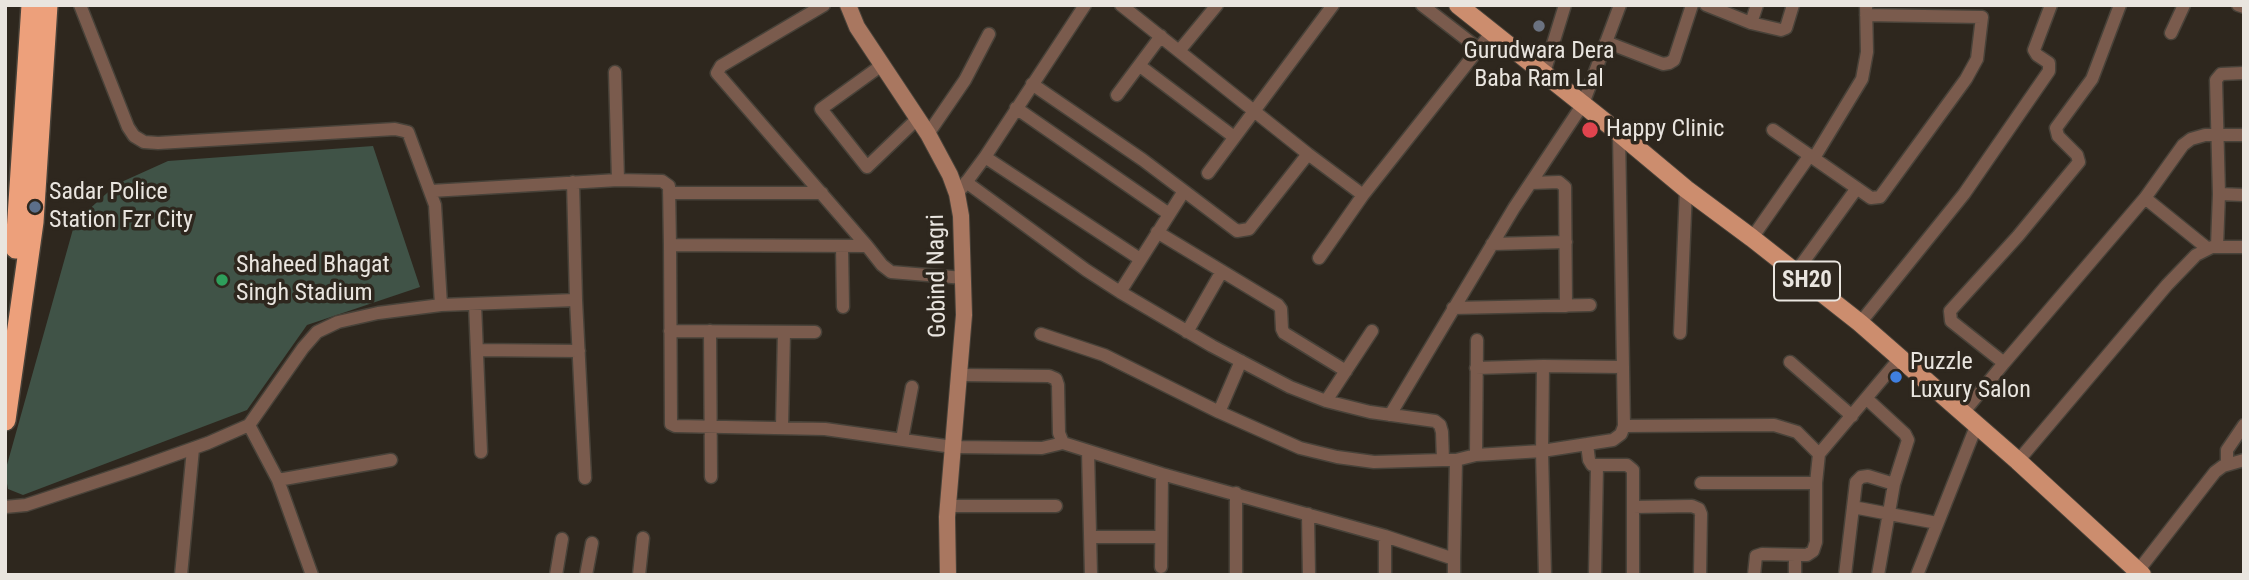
<!DOCTYPE html>
<style>
body{margin:0}
#map{position:relative;width:2249px;height:580px;overflow:hidden;background:#2e271e;font-family:"Roboto Condensed",sans-serif}
canvas{display:block}
.frame{position:absolute;inset:0;border:7px solid #e9e5df;pointer-events:none}
</style>
<div id="map">
<canvas width="2249" height="580"></canvas>
<div class="frame"></div>
</div>
<script>
const ctx = document.querySelector('canvas').getContext('2d');
ctx.lineJoin = 'round';
function fill(path, color) { ctx.fillStyle = color; ctx.fill(path, 'evenodd'); }
const toPath = rows => new Path2D(rows.map(r => 'M' + r).join(''));
function stroke(path, color, width, dash) { ctx.strokeStyle = color; ctx.lineWidth = width; ctx.lineCap = dash ? 'butt' : 'round'; ctx.setLineDash(dash || []); ctx.stroke(path); }
function write(font, color, halo, rows, align = 'center') {
  ctx.font = font + ' "Roboto Condensed",sans-serif'; ctx.lineWidth = 7; ctx.setLineDash([]); ctx.textBaseline = 'middle'; ctx.strokeStyle = halo; ctx.fillStyle = color; for (const [text, x, y, turn = 0] of rows) {
    ctx.save(); ctx.translate(x, y); ctx.rotate((+turn || 0) * Math.PI / 180); ctx.textAlign = isNaN(turn) ? turn : align; if (halo) ctx.strokeText(text, 0, 0); ctx.fillText(text, 0, 0); ctx.restore();
  }
}
fill(toPath([
 [373,146,420,287,307,325,247,410,23,495,8,489,5,472,75,222,117,184,168,161]
]), '#405347');
const street = toPath([
 [80,5,128,127,134,136,144,142,158,143,395,129,408,132,435,205,441,305],
 [824,5,721,66,717,73,867,246],
 [1121,5,1308,154,1363,195],
 [1422,5,1479,49],
 [1706,5,1751,23,1781,30,1786,28,1793,5],
 [2238,5,2244,7],
 [1751,23,1757,5],
 [2171,33,2184,5],
 [1606,42,1663,64,1669,63,1674,60,1692,5],
 [1179,51,1217,5],
 [882,65,821,109,867,167,917,119],
 [1140,66,1234,137],
 [615,72,618,180],
 [1544,73,1565,5],
 [1032,84,1143,160,1237,231,1249,229,1308,154],
 [1117,95,1161,36],
 [1016,108,1169,214],
 [1773,130,1871,198,1880,197,1966,79,1977,59,1982,17,1866,15],
 [1619,133,1624,426],
 [928,134,965,80,989,34],
 [985,157,1140,259],
 [1814,158,1862,79,1867,52,1866,5],
 [1208,173,1333,5],
 [966,182,1086,270,1120,292,1212,346,1290,387,1326,401,1370,412,1435,421,1440,425,1442,432,1443,460,1456,460],
 [1531,183,1559,182,1565,187,1566,306],
 [962,188,985,157,1085,5],
 [431,191,618,180,662,181,669,186,670,245,867,246,882,265,891,272,964,278],
 [669,193,822,193],
 [2219,194,2244,195],
 [2145,198,2207,248],
 [1157,232,1278,305,1281,309,1282,329,1284,333,1346,371],
 [1752,238,1810,155],
 [1492,244,1566,242],
 [670,245,671,424,675,426,825,429,953,447,1042,448,1063,443],
 [842,246,843,307],
 [2217,246,2219,194,2216,80,2221,74,2244,73],
 [1319,258,1363,195,1492,32],
 [1796,272,1857,188],
 [1120,292,1184,191],
 [576,300,585,478],
 [475,304,481,452],
 [1453,308,1590,305],
 [1860,323,1964,194,2049,71,2049,63,2037,55,2034,50,2051,5],
 [670,331,815,332],
 [710,331,711,477],
 [1187,332,1222,271],
 [1680,333,1686,189],
 [1041,334,1104,355,1219,412],
 [477,350,579,351],
 [1241,361,1219,412,1300,448,1337,457,1374,462,1443,460],
 [1790,362,1852,416],
 [2004,363,2145,198,2183,145,2191,139,2205,135,2244,135],
 [1476,368,1543,366],
 [961,375,1049,376,1056,379,1058,385,1059,433,1063,443,1162,474,1385,536,1454,559,1454,575],
 [1867,399,1905,434,1908,440,1894,484],
 [1326,401,1372,331],
 [1963,413,2004,363,1951,321,1950,311,2018,236,2079,162,2077,155,2058,136,2056,128,2092,79,2120,5],
 [1390,415,1514,208,1583,104,1620,5],
 [249,425,303,348,317,332,338,322,378,313,441,305,576,300,573,182],
 [782,427,784,332],
 [902,439,912,387],
 [1587,444,1589,460,1592,465,1627,465,1633,470,1633,575],
 [1088,451,1091,575],
 [1476,455,1477,340],
 [2018,461,2167,285,2196,255,2212,247,2244,247],
 [2227,465,2227,450,2244,425],
 [278,480,391,460],
 [1701,483,1816,483],
 [948,506,1056,506],
 [5,507,26,505,132,470,208,443,249,425,278,480,312,575],
 [1633,507,1692,506,1699,509,1701,514,1700,575],
 [1853,507,1937,523],
 [1308,514,1309,575],
 [1091,537,1161,537],
 [1795,555,1795,575],
 [1454,559,1456,460,1476,455,1542,451,1613,440,1621,434,1624,426,1774,425,1797,432,1819,454],
 [1161,567,1162,474],
 [2138,571,2215,472,2223,466,2244,460],
 [181,575,193,449],
 [556,575,562,539],
 [586,575,592,543],
 [639,575,643,538],
 [1236,575,1236,493],
 [1385,575,1385,536],
 [1545,575,1542,451,1543,366,1622,367],
 [1595,575,1597,466],
 [1754,575,1756,556,1762,554,1807,555,1813,551,1816,542,1816,483,1819,454,1900,358],
 [1845,575,1856,482,1861,477,1868,476,1894,484,1878,575],
 [1917,575,1977,424]
]);
const secondary = toPath([
 [848,5,857,27,928,134,950,175,957,194,961,216,964,315,947,517,948,575]
]);
const primary = toPath([
 [1458,5,1619,133,1686,189,1752,238,1860,323,2018,461,2142,575]
]);
const highway = toPath([
 [16,248,32,5],
 [5,420,33,222,47,5]
]);
stroke(street, '#484239', 15);
stroke(secondary, '#484239', 18);
stroke(primary, '#484239', 20);
stroke(highway, '#484239', 24);
stroke(street, '#7a5b4d', 12);
stroke(secondary, '#a97760', 16);
stroke(primary, '#cc8d6e', 18);
stroke(highway, '#eda07b', 21);
for (const [x, y, r, color] of [
 [1539,26,7,"#6b7280"],
 [1590,130,9,"#e0444e"],
 [35,207,7,"#5c6f8a"],
 [222,280,7,"#2e9e5b"],
 [1896,377,7,"#3f7fe0"]
]) { const dot = new Path2D(); dot.arc(x, y, r, 0, 2 * Math.PI); ctx.fillStyle = color; ctx.fill(dot); stroke(dot, '#2e271e', 2.5); }
for (const [x, y, w] of [
 [1807,281,66]
]) { const box = new Path2D(); box.roundRect(x - w / 2, y - 19.5, w, 39, 5); ctx.fillStyle = '#2e271e'; ctx.fill(box); stroke(box, '#e9e5df', 2); }
write('bold 23px', '#e9e5df', null, [
 ["SH20",1807,281]
]);
write('24px', '#e9e5df', '#2e271e', [
 ["Gurudwara Dera",1539,52,"center"],
 ["Baba Ram Lal",1539,80,"center"],
 ["Happy Clinic",1606,130],
 ["Sadar Police",49,193],
 ["Station Fzr City",49,221],
 ["Shaheed Bhagat",236,266],
 ["Singh Stadium",236,294],
 ["Puzzle",1910,363],
 ["Luxury Salon",1910,391]
], 'left');
write('24px', '#e9e5df', '#2e271e', [
 ["Gobind Nagri",938,276,-91]
]);
</script>
